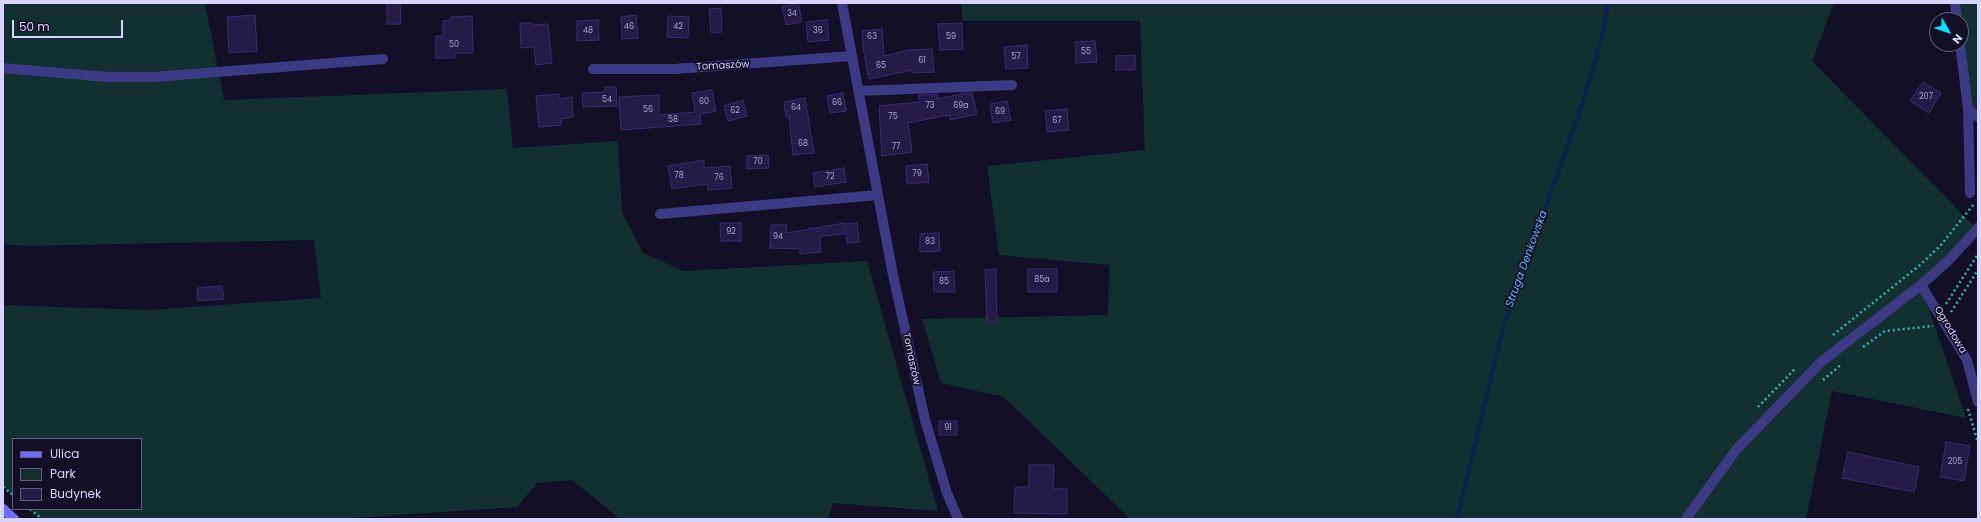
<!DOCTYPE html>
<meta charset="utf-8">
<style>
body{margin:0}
#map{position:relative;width:1981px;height:522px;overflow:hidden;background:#130f26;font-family:Poppins,sans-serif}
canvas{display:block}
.frame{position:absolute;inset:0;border:4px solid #d9d4ff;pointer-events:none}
.legend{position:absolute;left:12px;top:438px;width:130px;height:72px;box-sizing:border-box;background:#130f26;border:1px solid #625e7d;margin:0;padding:5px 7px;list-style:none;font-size:12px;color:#d9d4ff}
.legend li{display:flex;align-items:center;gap:8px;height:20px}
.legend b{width:20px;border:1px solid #625e7d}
.north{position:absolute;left:1929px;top:12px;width:40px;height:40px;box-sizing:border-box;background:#130f26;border:1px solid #625e7d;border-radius:50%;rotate:129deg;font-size:11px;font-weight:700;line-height:16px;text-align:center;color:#d9d4ff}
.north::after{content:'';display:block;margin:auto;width:14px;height:18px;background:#00e5ff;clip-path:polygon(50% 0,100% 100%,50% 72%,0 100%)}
.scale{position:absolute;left:12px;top:20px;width:111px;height:18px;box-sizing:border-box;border:2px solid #d9d4ff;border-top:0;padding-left:5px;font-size:12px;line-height:14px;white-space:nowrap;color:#d9d4ff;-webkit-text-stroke:3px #130f26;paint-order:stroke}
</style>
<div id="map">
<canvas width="1981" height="522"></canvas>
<div class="frame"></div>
<ul class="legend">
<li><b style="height:5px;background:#6f6bff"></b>Ulica</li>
<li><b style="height:11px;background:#12302f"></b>Park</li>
<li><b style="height:11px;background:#241b47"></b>Budynek</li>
</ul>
<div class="north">N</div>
<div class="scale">50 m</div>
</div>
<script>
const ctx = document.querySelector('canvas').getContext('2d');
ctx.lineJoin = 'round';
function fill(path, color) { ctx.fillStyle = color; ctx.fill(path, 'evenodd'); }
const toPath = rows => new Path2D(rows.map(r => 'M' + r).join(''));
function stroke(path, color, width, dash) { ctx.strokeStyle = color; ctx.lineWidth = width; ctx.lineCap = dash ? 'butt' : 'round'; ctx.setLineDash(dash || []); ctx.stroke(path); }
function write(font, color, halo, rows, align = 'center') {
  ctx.font = font + ' Poppins,sans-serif'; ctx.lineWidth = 3.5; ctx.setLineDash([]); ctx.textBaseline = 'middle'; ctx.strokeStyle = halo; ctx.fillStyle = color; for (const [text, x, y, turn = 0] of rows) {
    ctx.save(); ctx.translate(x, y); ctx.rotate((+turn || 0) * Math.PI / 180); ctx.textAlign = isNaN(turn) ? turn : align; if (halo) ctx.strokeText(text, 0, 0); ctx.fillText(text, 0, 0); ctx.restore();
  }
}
fill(toPath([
 [3,3,205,3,224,100,507,89,513,148,618,141,622,212,643,253,684,271,867,261,938,511,833,503,828,519,620,519,572,480,537,483,517,507,336,519,42,519,30,509,141,509,141,439,13,439,13,495,3,487,3,305,148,310,321,298,314,240,26,246,3,244],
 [961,3,1834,3,1812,61,1977,229,1921,285,1966,418,1832,391,1806,519,1130,519,1004,397,941,383,922,319,1108,315,1109,265,999,255,987,166,1145,150,1140,21,963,21],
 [1966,3,1978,3,1978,117,1968,109,1961,44,1961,20,1956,4]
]), '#12302f');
stroke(toPath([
 [1457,519,1504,324,1582,105,1601,41,1608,3]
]), '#0c2248', 4.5);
const building = toPath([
 [387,3,400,3,401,24,387,24,387,3],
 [798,3,802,22,786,25,782,7,798,3],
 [721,8,722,32,711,33,709,9,721,8],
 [255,15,257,51,229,53,227,17,255,15],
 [636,15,638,38,622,39,621,17,636,15],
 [472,16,473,53,455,53,455,58,436,58,436,36,443,36,443,21,451,20,451,17,472,16],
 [668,16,689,17,688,38,667,37,668,16],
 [598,20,599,40,577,41,577,21,598,20],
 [827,20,829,40,808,42,806,22,827,20],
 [520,23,532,23,532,25,548,24,552,63,536,65,534,47,521,48,520,23],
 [962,23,963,49,940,50,938,24,962,23],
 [882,29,884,56,909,50,932,49,934,72,912,73,912,70,869,79,863,48,862,31,882,29],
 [1095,41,1097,62,1076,63,1075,42,1095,41],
 [1027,45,1028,68,1006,69,1004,47,1027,45],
 [1135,55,1135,70,1116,70,1116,56,1135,55],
 [1923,82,1941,93,1929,113,1910,101,1923,82],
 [605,87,616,87,617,106,583,107,582,93,605,92,605,87],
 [712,90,716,111,700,114,701,124,621,130,619,97,659,95,659,115,695,112,692,93,712,90],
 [843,93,846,111,830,113,827,96,843,93],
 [965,93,972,93,977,114,950,120,949,115,908,123,912,152,882,156,879,106,920,102,918,95,937,94,938,99,965,93],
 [559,94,559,99,572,97,573,117,561,119,561,125,539,127,536,96,559,94],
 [805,98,814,153,793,155,789,117,786,117,784,102,805,98],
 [743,100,747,116,728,121,724,106,743,100],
 [1007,101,1011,120,993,123,990,104,1007,101],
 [1067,109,1069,130,1047,132,1045,111,1067,109],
 [768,155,769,168,747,169,747,156,768,155],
 [704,160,704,168,730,166,732,188,708,190,707,184,672,189,668,166,704,160],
 [927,164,929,182,907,184,906,166,927,164],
 [844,168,846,182,815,187,813,173,844,168],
 [720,223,741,223,741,241,721,241,720,223],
 [844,223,845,234,821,236,820,238,821,252,800,254,800,249,770,248,771,225,787,225,786,233,844,223],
 [857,223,859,242,847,243,846,224,857,223],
 [939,233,940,251,920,252,920,234,939,233],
 [996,269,997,321,987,321,985,270,996,269],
 [1028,269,1057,269,1057,292,1028,292,1028,269],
 [954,271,955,292,934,292,933,272,954,271],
 [222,286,224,299,198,301,197,288,222,286],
 [939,421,957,421,957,435,939,435,939,421],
 [1946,442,1970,446,1964,481,1940,477,1946,442],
 [1848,452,1919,467,1914,492,1842,478,1848,452],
 [1029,465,1054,465,1053,489,1067,489,1067,514,1014,513,1015,487,1029,487,1029,465]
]);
fill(building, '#241b47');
stroke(building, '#3b2d73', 1);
stroke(toPath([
 [1946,304,1978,254],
 [1951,312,1978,270],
 [1833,335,1920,265,1940,246,1974,204],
 [1863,347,1885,331,1933,326],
 [1823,380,1842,364],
 [1758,407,1795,369],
 [1968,409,1978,443],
 [3,487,13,495],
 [30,509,42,519]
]), '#2fb8b0', 2.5, [2, 3]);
stroke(toPath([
 [842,3,878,195],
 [1955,3,1957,20],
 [1960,44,1968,109,1978,117],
 [3,68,107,77,154,77,383,59],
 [593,69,675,69,852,56],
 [859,91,1012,85],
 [1968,109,1970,193],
 [660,214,878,195,893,275,925,420,947,493,958,519],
 [1921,285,1967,360,1978,402],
 [1686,519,1736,450,1821,362,1921,285,1949,260,1978,228]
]), '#3d3a85', 10);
stroke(toPath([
 [3,509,14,519]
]), '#6f6bff', 10);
write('8px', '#aca6d1', null, [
 ["34",792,14],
 ["46",629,27],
 ["42",678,27],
 ["48",588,31],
 ["36",818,31],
 ["63",872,37],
 ["59",951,37],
 ["50",454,45],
 ["55",1086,52],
 ["57",1016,57],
 ["61",922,61],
 ["65",881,66],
 ["207",1926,97],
 ["54",607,100],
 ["60",704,102],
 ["66",837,103],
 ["73",930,106],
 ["69a",961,106],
 ["64",796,108],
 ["56",648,110],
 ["62",735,111],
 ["69",1000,112],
 ["75",893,117],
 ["58",673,120],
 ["67",1057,121],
 ["68",803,144],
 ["77",896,147],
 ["70",758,162],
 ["79",917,174],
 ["78",679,176],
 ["72",830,177],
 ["76",719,178],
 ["92",731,232],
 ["94",778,237],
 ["83",930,242],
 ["85a",1042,280],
 ["85",944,282],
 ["91",948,428],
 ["205",1955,462]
]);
write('10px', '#d9d4ff', '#130f26', [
 ["Tomaszów",723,66,-3],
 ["Ogrodowa",1950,330,59],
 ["Tomaszów",911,359,78]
]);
write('italic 11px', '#62b6ff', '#130f26', [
 ["Struga Denkowska",1527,259,-70]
]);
</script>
